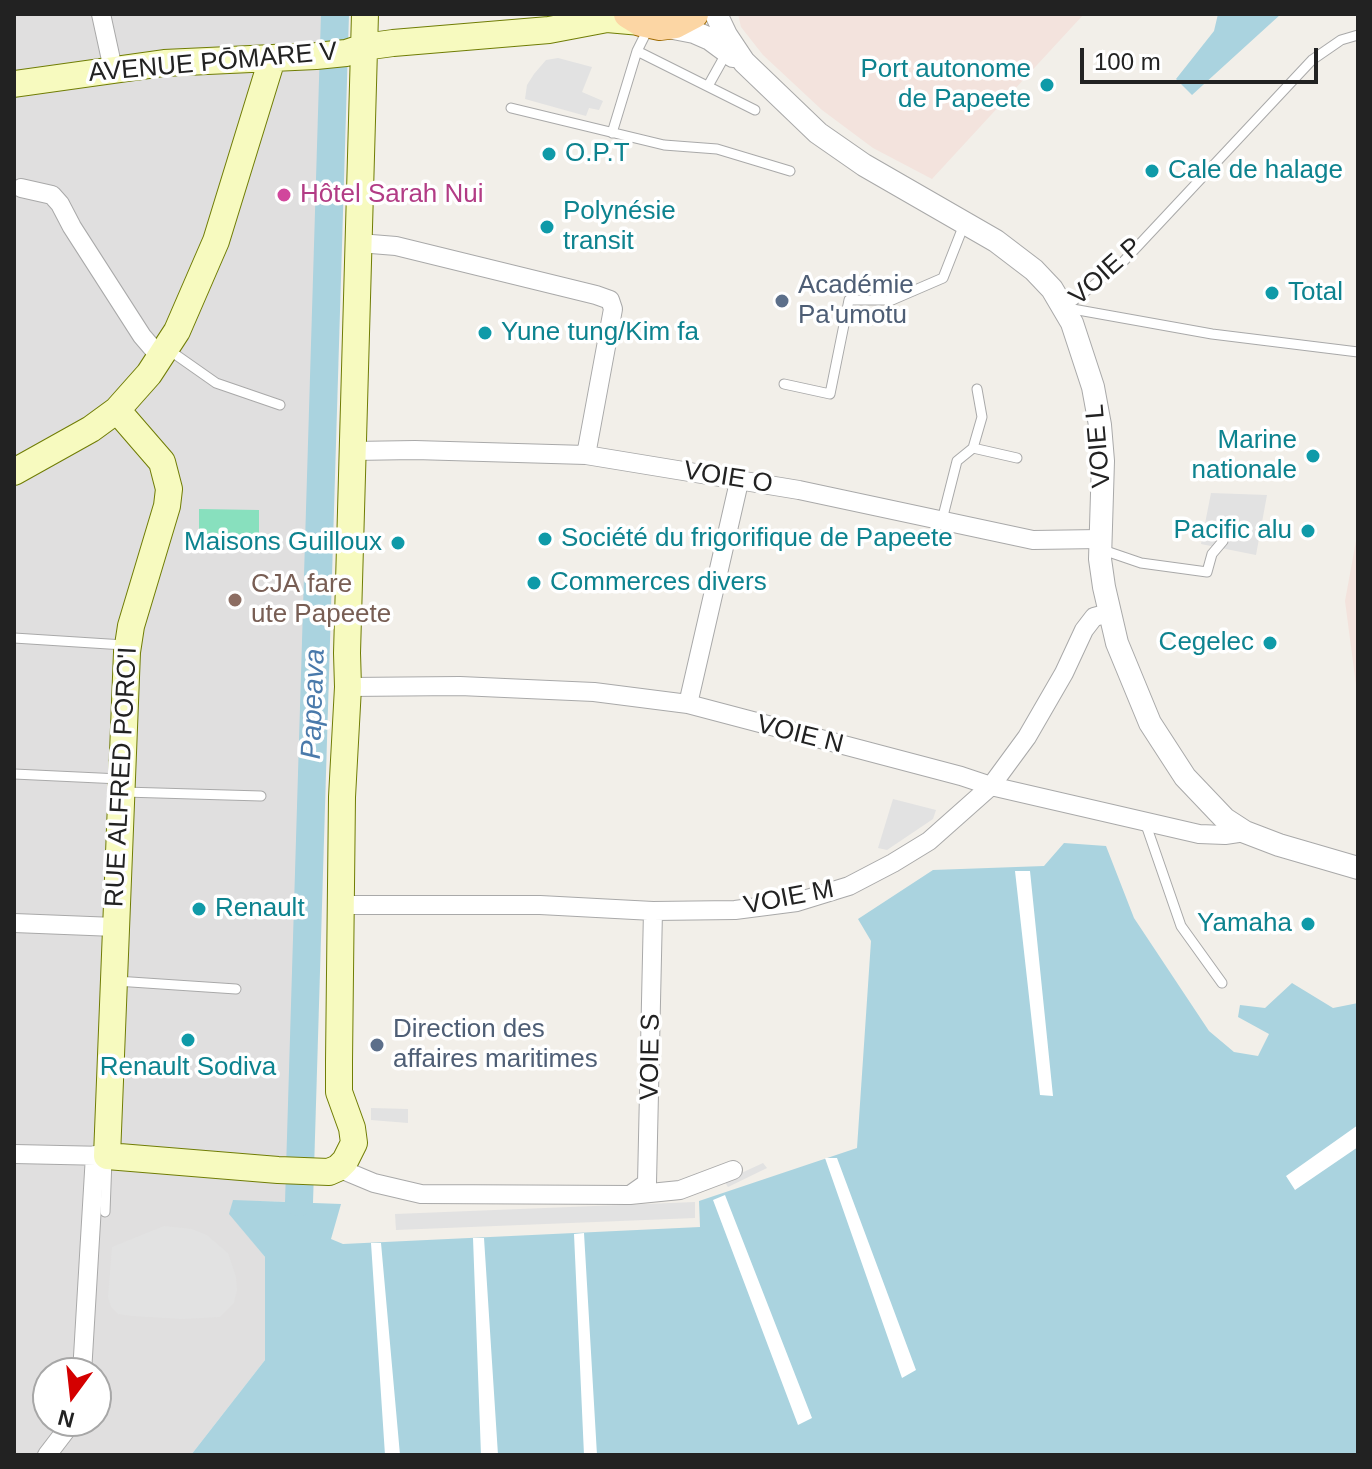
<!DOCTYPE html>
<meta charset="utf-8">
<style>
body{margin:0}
#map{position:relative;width:1372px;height:1469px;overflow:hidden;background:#f2efe9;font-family:Arial,sans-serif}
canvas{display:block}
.frame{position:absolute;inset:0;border:16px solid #222;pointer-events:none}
.north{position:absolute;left:32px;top:1357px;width:80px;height:80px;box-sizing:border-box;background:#fff;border:2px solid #a7a7a7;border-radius:50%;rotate:195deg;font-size:22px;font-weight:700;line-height:32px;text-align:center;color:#222}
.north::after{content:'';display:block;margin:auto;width:28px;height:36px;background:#d40000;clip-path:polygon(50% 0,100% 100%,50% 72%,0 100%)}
.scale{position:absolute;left:1080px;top:48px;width:238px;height:36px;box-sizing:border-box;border:4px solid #222;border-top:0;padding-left:10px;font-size:24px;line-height:28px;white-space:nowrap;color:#222;-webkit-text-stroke:6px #fff;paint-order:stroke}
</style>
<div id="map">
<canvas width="1372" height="1469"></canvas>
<div class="frame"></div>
<div class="north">N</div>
<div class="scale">100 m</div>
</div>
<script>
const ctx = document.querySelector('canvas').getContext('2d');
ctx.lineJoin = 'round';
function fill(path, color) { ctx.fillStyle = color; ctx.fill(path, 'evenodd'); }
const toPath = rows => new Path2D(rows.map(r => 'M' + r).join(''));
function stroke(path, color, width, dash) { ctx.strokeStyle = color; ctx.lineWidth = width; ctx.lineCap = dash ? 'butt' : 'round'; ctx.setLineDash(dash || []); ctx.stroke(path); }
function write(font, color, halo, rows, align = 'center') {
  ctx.font = font + ' Arial,sans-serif'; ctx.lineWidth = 7; ctx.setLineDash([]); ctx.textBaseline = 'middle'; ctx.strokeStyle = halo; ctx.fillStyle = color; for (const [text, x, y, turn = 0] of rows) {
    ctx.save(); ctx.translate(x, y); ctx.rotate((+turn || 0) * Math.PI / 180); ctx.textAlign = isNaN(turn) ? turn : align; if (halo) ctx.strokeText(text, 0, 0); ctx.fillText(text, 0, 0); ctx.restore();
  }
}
fill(toPath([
 [14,14,335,14,299,1202,233,1201,230,1214,265,1257,265,1360,191,1455,14,1455],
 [48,1373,96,1373,96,1421,48,1421]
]), '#e0dfdf');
fill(toPath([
 [738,14,1084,14,932,179,873,148,822,110,763,55,741,27],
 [1358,530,1358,700,1345,601]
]), '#f3e3dd');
fill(toPath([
 [199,509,259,510,259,542,199,543]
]), '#88e0be');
fill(toPath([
 [558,58,592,67,582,92,603,101,599,110,589,108,586,116,525,99,527,85,534,74,546,60],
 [1211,493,1267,495,1256,555,1201,544],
 [893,799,936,810,933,819,887,850,878,848],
 [371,1108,408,1109,408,1123,371,1120],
 [763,1163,767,1168,728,1187,724,1181],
 [695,1202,695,1218,396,1230,395,1214],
 [164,1226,192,1229,207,1235,228,1253,236,1277,237,1290,234,1303,220,1317,183,1319,132,1316,118,1314,111,1307,108,1297,112,1247]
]), '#e2e2e2');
fill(toPath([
 [1218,14,1281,14,1192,95,1176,79,1214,31],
 [1064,843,1106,846,1134,918,1209,1031,1234,1052,1258,1056,1269,1034,1238,1017,1240,1005,1265,1008,1292,983,1333,1008,1358,1003,1358,1455,191,1455,265,1360,265,1257,229,1214,233,1200,341,1204,331,1239,343,1244,700,1227,699,1201,857,1148,871,941,858,919,933,870,1044,866]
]), '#aad3df');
fill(toPath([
 [1015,871,1030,871,1053,1096,1040,1095],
 [1358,1125,1358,1147,1295,1190,1286,1176],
 [825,1158,837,1158,916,1370,902,1378],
 [725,1195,812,1418,798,1425,713,1200],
 [584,1233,597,1455,584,1455,574,1234],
 [473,1238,484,1238,498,1455,481,1455],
 [371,1243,381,1243,400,1455,385,1455]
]), '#fff');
stroke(toPath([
 [299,1202,335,14]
]), '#aad3df', 28);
const service = toPath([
 [637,51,755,110],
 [708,86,727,52],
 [511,108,664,145,717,149,790,171],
 [612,133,637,51,649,27],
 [1064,308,1121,264,1312,60,1341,40,1358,35],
 [1067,308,1212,334,1358,352],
 [169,350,216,383,280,405],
 [784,384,830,394,849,300,892,300,943,278,965,222],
 [973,448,1017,458],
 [942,520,957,461,973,448,982,417,977,389],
 [1103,550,1141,563,1207,572,1212,554,1223,541],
 [14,638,124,645],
 [14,774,120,779],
 [124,792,261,796],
 [1145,822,1181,926,1222,983],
 [116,981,236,989],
 [105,1212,107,1159]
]);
const minor = toPath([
 [101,14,113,69],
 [21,188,52,195,60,204,72,227,142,336,160,357],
 [359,243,396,246,596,295,610,300,613,309,586,455],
 [353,451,415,450,586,455,799,490,1033,540,1100,539],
 [348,687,460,686,594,692,688,704,961,776,991,786,1199,834,1225,835,1245,832],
 [688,704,739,482],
 [342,901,350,905,540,905,653,911,735,910,797,902,849,886,893,863,929,841,991,786,1027,737,1064,673,1084,630,1094,617,1109,613],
 [14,923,115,927],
 [14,1154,107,1156],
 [338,1168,374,1183,421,1194,630,1195,680,1190,733,1170],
 [630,1195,647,1183,653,911],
 [82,1373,95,1155],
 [47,1455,73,1421]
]);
const tertiary = toPath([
 [716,14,726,35,744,62,818,133,864,165,996,241,1034,270,1052,289,1072,323,1093,387,1100,425,1103,461,1100,559,1104,587,1117,643,1150,723,1185,777,1225,819,1245,832,1279,845,1358,868],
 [663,26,694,32,710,39,733,56]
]);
const secondary = toPath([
 [14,84,164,63,316,56,346,53,364,47,393,43,549,30,607,19,641,22],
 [117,410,162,462,169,489,167,506,131,626,127,652,107,1156,278,1170,329,1172,338,1168,345,1161,354,1143,352,1128,339,1092,339,1061,342,797,348,687,347,653,365,14],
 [14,472,91,429,117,410,149,374,177,331,216,241,272,59]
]);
const primary = toPath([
 [628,14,641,22,660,26,675,24,694,14]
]);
stroke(service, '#a9a9a9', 11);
stroke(minor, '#a9a9a9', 20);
stroke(tertiary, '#a9a9a9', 24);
stroke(secondary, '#707d05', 28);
stroke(primary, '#a06b00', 30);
stroke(service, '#fff', 9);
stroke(minor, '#fff', 18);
stroke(tertiary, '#fff', 22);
stroke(secondary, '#f7fabf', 26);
stroke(primary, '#fcd6a4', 28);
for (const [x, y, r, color] of [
 [1047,85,8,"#0f9aa8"],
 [549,154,8,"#0f9aa8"],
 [1152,171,8,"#0f9aa8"],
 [284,195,8,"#d1479c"],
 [547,227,8,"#0f9aa8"],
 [1272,293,8,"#0f9aa8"],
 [782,301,8,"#5c6f8a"],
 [485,333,8,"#0f9aa8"],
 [1313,456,8,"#0f9aa8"],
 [1308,531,8,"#0f9aa8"],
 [545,539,8,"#0f9aa8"],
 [398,543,8,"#0f9aa8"],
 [534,583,8,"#0f9aa8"],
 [235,600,8,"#8d6e63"],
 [1270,643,8,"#0f9aa8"],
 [199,909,8,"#0f9aa8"],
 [1308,924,8,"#0f9aa8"],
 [188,1040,8,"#0f9aa8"],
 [377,1045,8,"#5c6f8a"]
]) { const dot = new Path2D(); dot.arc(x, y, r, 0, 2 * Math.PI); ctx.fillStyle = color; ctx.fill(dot); stroke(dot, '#fff', 3); }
write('26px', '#222', '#fff', [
 ["AVENUE PŌMARE V",213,63,-5],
 ["VOIE P",1106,272,-42],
 ["VOIE L",1099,446,-95],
 ["VOIE O",728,478,9],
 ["VOIE N",800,735,14],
 ["RUE ALFRED PORO'I",122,777,-87],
 ["VOIE M",789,898,-11],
 ["VOIE S",651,1057,-89]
]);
write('26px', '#0d838f', '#fff', [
 ["Port autonome",1031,70,"right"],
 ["de Papeete",1031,100,"right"],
 ["O.P.T",565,154],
 ["Cale de halage",1168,171],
 ["Polynésie",563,212],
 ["transit",563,242],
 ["Total",1288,293],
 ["Yune tung/Kim fa",501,333],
 ["Marine",1297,441,"right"],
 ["nationale",1297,471,"right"],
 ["Pacific alu",1292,531,"right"],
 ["Société du frigorifique de Papeete",561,539],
 ["Maisons Guilloux",382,543,"right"],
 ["Commerces divers",550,583],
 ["Cegelec",1254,643,"right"],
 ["Renault",215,909],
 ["Yamaha",1292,924,"right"],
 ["Renault Sodiva",188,1068,"center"]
], 'left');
write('26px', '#b23c85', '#fff', [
 ["Hôtel Sarah Nui",300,195]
], 'left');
write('26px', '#4e5e75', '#fff', [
 ["Académie",798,286],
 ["Pa'umotu",798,316],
 ["Direction des",393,1030],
 ["affaires maritimes",393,1060]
], 'left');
write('26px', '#785e54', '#fff', [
 ["CJA fare",251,585],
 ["ute Papeete",251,615]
], 'left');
write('italic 28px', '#4a7aab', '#fff', [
 ["Papeava",314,704,-88]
]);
</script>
